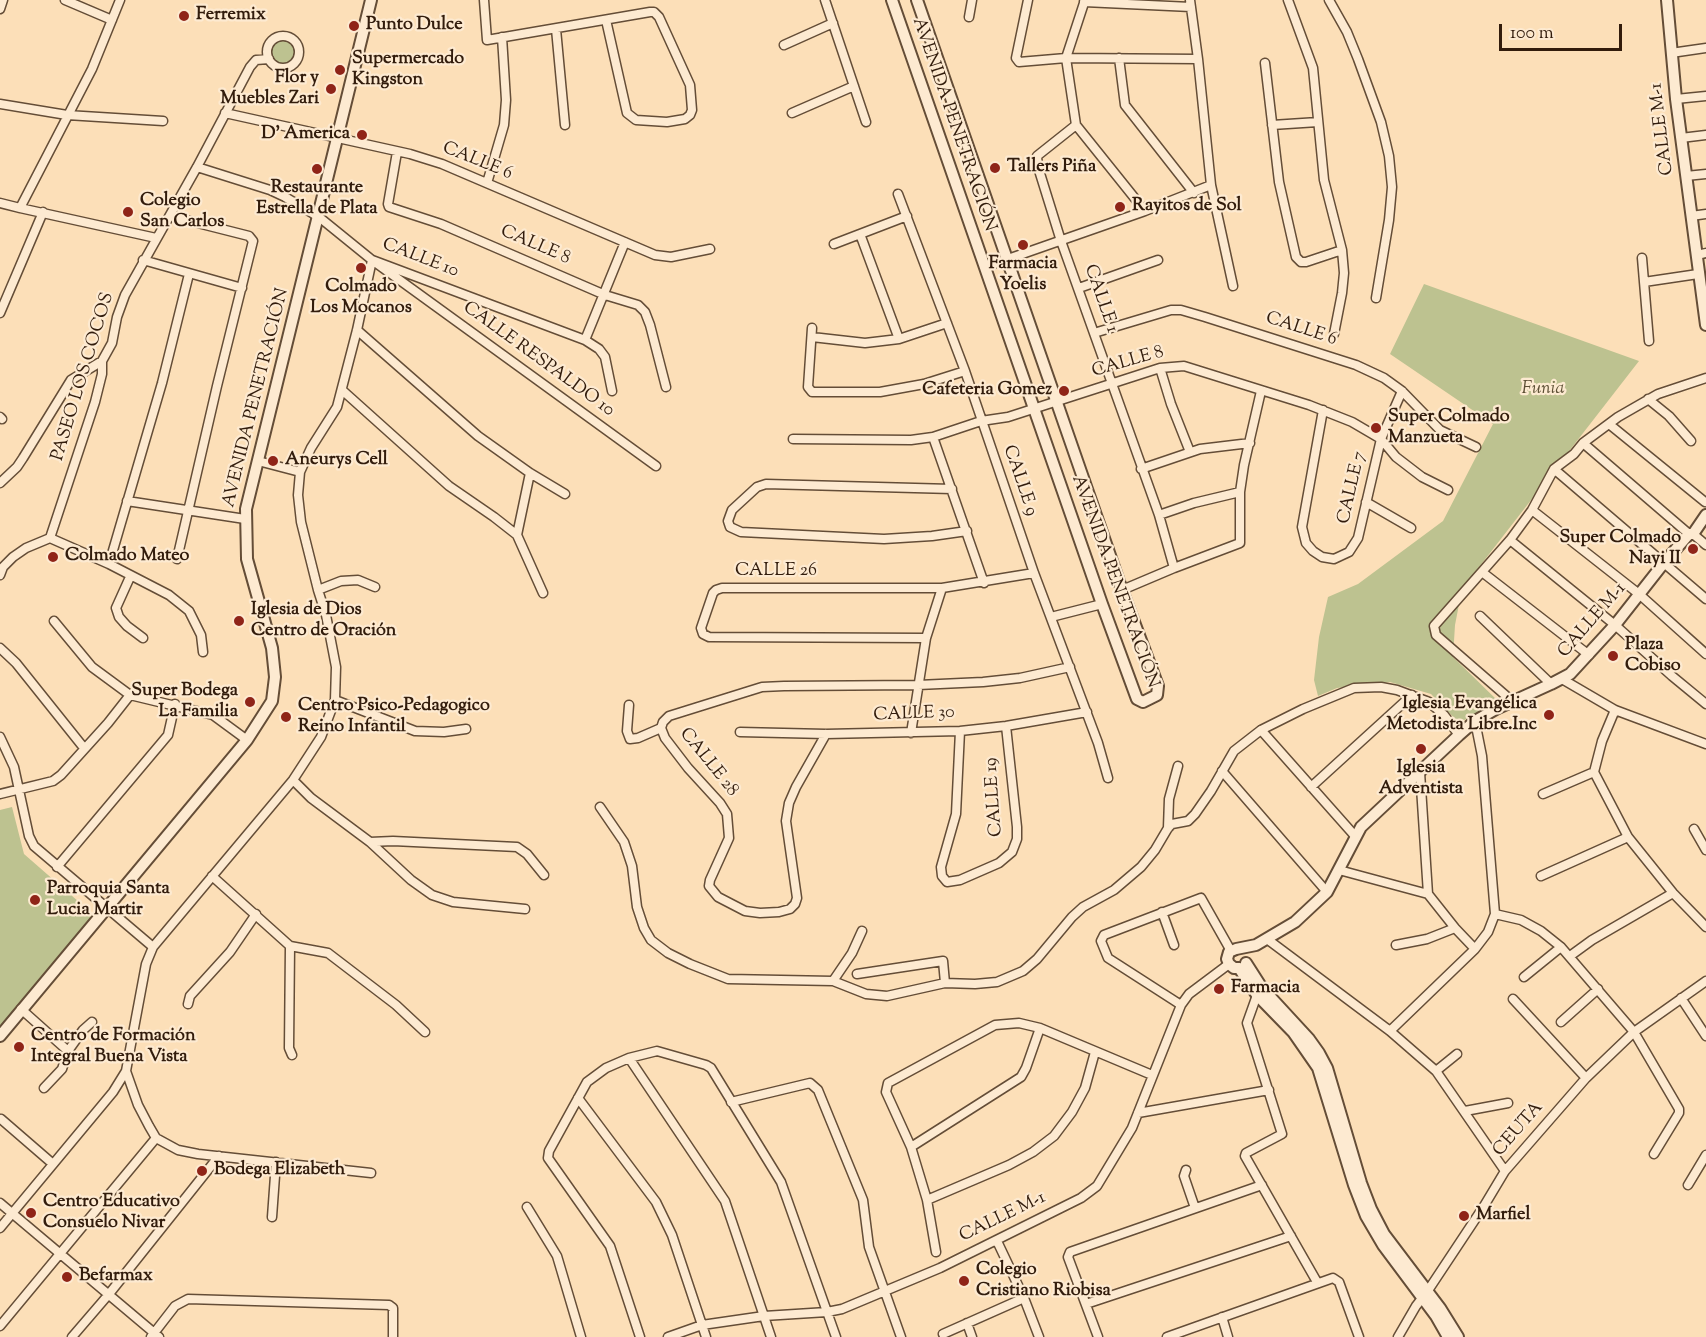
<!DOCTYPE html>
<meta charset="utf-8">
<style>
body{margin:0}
#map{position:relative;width:1706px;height:1337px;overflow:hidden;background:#fcdfb8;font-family:"Sorts Mill Goudy",serif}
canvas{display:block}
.scale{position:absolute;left:1499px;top:24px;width:123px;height:27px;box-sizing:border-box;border:3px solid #321c0c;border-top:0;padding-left:8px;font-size:18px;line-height:21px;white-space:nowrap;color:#321c0c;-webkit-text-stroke:4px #fdead1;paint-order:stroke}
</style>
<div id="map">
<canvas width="1706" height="1337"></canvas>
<div class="scale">100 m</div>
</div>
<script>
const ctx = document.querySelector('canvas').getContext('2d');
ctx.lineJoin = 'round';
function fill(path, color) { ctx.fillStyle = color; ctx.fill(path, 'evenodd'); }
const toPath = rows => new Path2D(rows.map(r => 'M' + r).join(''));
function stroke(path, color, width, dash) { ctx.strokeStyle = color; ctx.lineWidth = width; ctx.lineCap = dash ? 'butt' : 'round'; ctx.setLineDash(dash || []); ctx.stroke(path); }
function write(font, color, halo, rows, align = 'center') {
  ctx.font = font + ' "Sorts Mill Goudy",serif'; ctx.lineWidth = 4.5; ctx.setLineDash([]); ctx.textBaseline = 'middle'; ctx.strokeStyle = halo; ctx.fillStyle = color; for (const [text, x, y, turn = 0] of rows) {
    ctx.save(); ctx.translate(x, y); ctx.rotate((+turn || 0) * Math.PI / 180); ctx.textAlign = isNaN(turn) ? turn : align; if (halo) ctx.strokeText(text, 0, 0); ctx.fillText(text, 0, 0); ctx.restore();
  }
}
fill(toPath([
 '269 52a14 14 0 1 1 28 0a14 14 0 1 1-28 0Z',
 [1424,284,1639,361,1462,589,1455,625,1453,657,1498,701,1459,723,1431,694,1390,682,1337,688,1318,696,1314,680,1319,637,1328,597,1358,584,1443,521,1493,424,1390,354],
 [12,807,24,854,95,916,0,1030,0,810]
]), '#bdc290');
const minor = toPath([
 [65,0,112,20],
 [120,0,92,69,20,208,156,238],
 [484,0,487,40,650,12,654,12,659,17,690,85,692,110,690,115,685,119,667,122,636,120,627,113,606,20],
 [825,0,866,122],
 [1028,0,1016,58,1019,62,1066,58,1198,59],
 [1085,0,1066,58,1076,125,1145,211],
 [1190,0,1198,59,1211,185,1233,286],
 [1288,0,1313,68,1324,180,1342,250,1344,273,1342,293,1334,334],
 [1329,0,1347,32,1358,59,1381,122,1389,156,1392,187,1389,220,1376,298],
 [1084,2,1191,7],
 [0,9,3,0],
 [969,17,972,0],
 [556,29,565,125],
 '267 52a16 16 0 1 1 32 0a16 16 0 1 1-32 0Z',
 [784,45,833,23],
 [1671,53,1706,48],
 [1119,58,1125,105,1194,193],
 [1265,63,1279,182,1296,257,1301,262,1306,262,1342,250],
 [1676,99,1706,96],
 [0,104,67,115,163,121],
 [225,113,410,154,442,164,655,255,671,257,710,249],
 [792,113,854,86],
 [1076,125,1037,156,1038,167,1061,241,1159,515,1174,568],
 [1272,125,1318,122],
 [1681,138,1706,135],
 [397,152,388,204,389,207,441,224,605,295,638,305,645,312,650,325,666,387],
 [197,167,270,190,285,197,319,217,372,260,585,340,599,349,605,357,612,391],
 [1686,176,1706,174],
 [487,183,504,125,506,100,502,37],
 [898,194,965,371,1034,573,1098,743,1108,778],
 [0,203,20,208],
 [170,216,249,236,253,241,217,386,177,559],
 [1691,216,1706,214],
 [860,234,899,339],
 [834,244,907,216],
 [1697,255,1706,253],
 [1642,258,1649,341],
 [143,260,242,288],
 [985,267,1145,211,1211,185],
 [1644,282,1698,274],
 [1079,288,1158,260],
 [0,313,43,212],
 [812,328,808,387,812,392,880,392,924,384,965,371],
 [357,330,478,436,530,473,565,494],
 [1094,333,1171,310,1181,310,1205,317,1356,365,1384,378,1402,391,1440,430,1476,447],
 [812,337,865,343,899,339,947,323],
 [585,340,625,242],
 [1160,368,1171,404,1190,452],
 [342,390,449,486,494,517,517,535,543,593],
 [1648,399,1669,416,1691,441],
 [1323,410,1302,527,1306,543,1313,551,1322,557,1334,559,1349,552,1358,538,1381,439,1402,391],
 [0,417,2,419],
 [1609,424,1705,502],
 [933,437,984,583],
 [793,439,911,440,933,437,981,421,1008,417,1160,368,1184,366,1309,405,1352,422,1381,439,1396,457,1422,477,1448,490],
 [1583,443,1689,534],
 [258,461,300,472],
 [1141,469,1200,449,1250,443],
 [1554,469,1706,599],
 [0,483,17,467,23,458,71,380,102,361],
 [952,489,766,484,757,487,732,510,728,521,730,527,741,532,884,539,932,536,967,531],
 [127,501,245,519],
 [1366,502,1411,528],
 [1532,510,1639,594,1706,654],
 [1159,515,1194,503,1240,492],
 [1693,534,1706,545],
 [517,535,530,473],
 [50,538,109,564,169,595,189,611,201,635,203,652],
 [1510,540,1615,625,1672,676,1706,704],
 [109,564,162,383,189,274],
 [1482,572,1589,655],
 [0,575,3,567,13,557,26,548,50,538,95,402,102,374,102,361,112,343,117,317,125,295,197,167,250,67,256,60,269,59],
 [130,577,116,608,119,617,127,626,143,638],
 [318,590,341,581,358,580,375,587],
 [1122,590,1174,568,1240,543,1240,492,1244,465,1261,391],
 [1480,616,1551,684],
 [1051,617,1102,604],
 [54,621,92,667,130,695,213,715,247,740],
 [926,638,709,637,703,634,701,628,713,593,716,590,722,588,942,588,1034,573],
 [0,648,16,663,84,748],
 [1562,679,1615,710,1706,744],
 [335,700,415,731,444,732,466,729],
 [1512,701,1436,635,1434,626,1510,540,1532,510,1554,469,1574,454,1583,443,1618,417,1658,394,1706,378],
 [629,705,627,731,630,739,638,738,661,728],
 [1615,710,1602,741,1594,772,1628,837,1673,893,1706,927],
 [1261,730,1355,836],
 [960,731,956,814,941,867,942,876,947,882,960,880,999,863,1012,852,1017,839,1017,827,1006,726],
 [740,732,826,734,960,731,1006,726,1087,712],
 [911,733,926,638,942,588],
 [826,734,796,787,789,803,786,821,797,898,795,904,790,909,779,912,760,913,745,911,718,897,709,886,710,880,729,838,727,814,720,803,688,768,665,738,661,728,663,722,669,716,762,687,784,686,918,685,983,682,1020,678,1070,667],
 [0,737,14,767,29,836,34,846,153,947],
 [1222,771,1327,892],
 [1420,772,1428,894,1455,928,1475,949],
 [293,780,311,798,370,842,393,841,517,847,527,854,544,875],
 [1311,787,1412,695],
 [0,794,53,781,61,775,108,723,130,695],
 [1543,794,1594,772],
 [600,807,624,842,632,866,637,907,644,928,651,940,668,953,690,964,728,979,833,981,866,994,887,996,945,983,975,984,997,982,1023,971,1037,959,1072,917,1083,907,1114,890,1141,867,1155,850,1168,828,1172,824,1188,821,1195,814,1211,791,1234,751,1261,730,1303,709,1354,688,1381,687,1397,690,1429,702,1444,715,1459,735],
 [1168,828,1169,799,1178,766],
 [1694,829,1706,850],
 [370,842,411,880,432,895,453,902,525,909],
 [57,867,168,735,175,704],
 [1339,870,1428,894],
 [212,876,290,946,328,953,396,1005,425,1032],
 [1541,876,1628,837],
 [1162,912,1174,945],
 [1495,914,1521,920,1541,931,1561,947,1634,1032,1679,1109,1679,1113,1654,1154],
 [1267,939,1390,1031,1436,1071,1505,1171],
 [1396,945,1427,939,1455,928],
 [290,946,289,1048,292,1055],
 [1570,956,1592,940,1673,893],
 [857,974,943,961,945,983],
 [1524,977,1561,947],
 [833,981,852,953,862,931],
 [1257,995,1247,1023,1282,1134,1246,1153,1245,1156,1317,1282],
 [1681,998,1706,1036],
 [1513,999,1586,1078],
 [188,1004,190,996,230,952,256,914],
 [1181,1005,1108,958,1101,941,1104,935,1201,898,1231,951],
 [21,1009,68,1051],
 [1561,1022,1598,989],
 [1390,1031,1475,949,1488,932,1495,914,1482,756,1475,721],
 [629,1058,725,1201,771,1337],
 [126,1071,138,1105,149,1126,156,1138,178,1150,198,1154,371,1173],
 [1436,1071,1457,1054],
 [44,1088,62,1069,68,1051,83,1030,92,1022],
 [578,1098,656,1202,672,1235,706,1337],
 [731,1102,810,1083,818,1090,863,1200,869,1247,901,1337],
 [1465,1111,1508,1103],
 [1138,1113,1269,1090],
 [1,1119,53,1164],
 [911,1147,1021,1077,1026,1068,1040,1028],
 [1186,1170,1184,1176,1195,1208],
 [1688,1185,1706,1155],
 [927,1200,1009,1165,1033,1152,1054,1136,1072,1112,1085,1088,1095,1052],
 [0,1203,159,1337],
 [527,1207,557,1256,581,1337],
 [272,1217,276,1162],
 [0,1228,113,1092,126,1071,146,964,153,947,293,780,321,737,335,700,336,667,326,615,318,590,301,522,298,495,300,472,311,448,337,407,357,330,372,260,656,466],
 [997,1241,1024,1298,1039,1337],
 [936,1252,927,1200,911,1147,886,1092,888,1083,995,1025,1019,1023,1040,1028,1152,1075],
 [1086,1304,1291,1236],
 [1222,1317,1228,1337],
 [967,1323,972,1337],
 [0,1326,156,1138],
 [943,1334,1024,1298],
 [72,1337,109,1294,219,1156],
 [151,1337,175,1306,188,1299,389,1305,393,1308,393,1337],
 [640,1337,610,1246,548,1158,549,1151,587,1082,606,1068,629,1058,657,1051,706,1065,711,1068,781,1182,836,1337],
 [668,1337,702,1325,764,1316,827,1312,842,1309,940,1268,1081,1198,1097,1186,1132,1128,1181,1005,1189,994,1229,964],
 [1098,1337,1068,1257,1070,1252,1262,1185],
 [1167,1337,1333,1278,1339,1282,1359,1337],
 [1398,1337,1416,1306,1427,1292,1484,1206,1505,1171,1586,1078,1634,1032,1706,981]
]);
const tertiary = toPath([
 [892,0,1102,604,1137,699,1143,702,1157,695,1158,686,1122,590,917,0],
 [1667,0,1676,99,1706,325],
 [1246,963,1262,988,1309,1039,1319,1053,1327,1068,1361,1183,1371,1209,1384,1234,1440,1308,1458,1337],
 [1239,968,1234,968,1229,964,1227,959,1229,952,1236,949,1256,945,1295,922,1327,892,1361,827,1459,735,1475,721,1496,709,1551,684,1570,674,1615,625,1663,564,1689,534,1693,534,1706,515],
 [1239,968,1257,995,1293,1032,1318,1068,1354,1185,1366,1216,1383,1245,1436,1316,1448,1337],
 [0,1036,247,740,272,701,275,677,272,648,247,559,246,509,371,0]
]);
stroke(minor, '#644d37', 11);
stroke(tertiary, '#644d37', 14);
stroke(minor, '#fdead1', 8);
stroke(tertiary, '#fdead1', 10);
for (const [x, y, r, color] of [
 [184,16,6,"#8f2418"],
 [354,26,6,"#8f2418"],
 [340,70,6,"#8f2418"],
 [331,89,6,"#8f2418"],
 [362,135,6,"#8f2418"],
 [995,168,6,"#8f2418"],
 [317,169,6,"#8f2418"],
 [1120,207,6,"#8f2418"],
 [128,212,6,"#8f2418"],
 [1023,245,6,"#8f2418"],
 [361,268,6,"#8f2418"],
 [1064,391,6,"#8f2418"],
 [1376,428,6,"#8f2418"],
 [273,461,6,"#8f2418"],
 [1693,549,6,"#8f2418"],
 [53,557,6,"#8f2418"],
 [239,621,6,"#8f2418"],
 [1613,656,6,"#8f2418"],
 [250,702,6,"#8f2418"],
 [1549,715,6,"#8f2418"],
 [286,717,6,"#8f2418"],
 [1421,749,6,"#8f2418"],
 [35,900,6,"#8f2418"],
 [1219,989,6,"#8f2418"],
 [19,1047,6,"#8f2418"],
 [202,1171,6,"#8f2418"],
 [31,1213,6,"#8f2418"],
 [1464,1216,6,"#8f2418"],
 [67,1277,6,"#8f2418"],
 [964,1281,6,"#8f2418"]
]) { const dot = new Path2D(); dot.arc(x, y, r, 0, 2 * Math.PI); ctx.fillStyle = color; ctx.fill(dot); stroke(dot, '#fdead1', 2); }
write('bold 18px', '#321c0c', '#fdead1', [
 ["Ferremix",196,16],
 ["Punto Dulce",366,26],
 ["Supermercado",352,60],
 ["Kingston",352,81],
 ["Flor y",319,79,"right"],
 ["Muebles Zari",319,100,"right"],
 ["D' America",350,135,"right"],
 ["Tallers Piña",1007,168],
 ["Restaurante",317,189,"center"],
 ["Estrella de Plata",317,210,"center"],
 ["Colegio",140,202],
 ["San Carlos",140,223],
 ["Rayitos de Sol",1132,207],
 ["Farmacia",1023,265,"center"],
 ["Yoelis",1023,286,"center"],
 ["Colmado",361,288,"center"],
 ["Los Mocanos",361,309,"center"],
 ["Cafeteria Gomez",1052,391,"right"],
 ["Super Colmado",1388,418],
 ["Manzueta",1388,439],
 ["Aneurys Cell",285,461],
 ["Super Colmado",1681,539,"right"],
 ["Nayi II",1681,560,"right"],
 ["Colmado Mateo",65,557],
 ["Iglesia de Dios",251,611],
 ["Centro de Oración",251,632],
 ["Plaza",1625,646],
 ["Cobiso",1625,667],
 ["Super Bodega",238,692,"right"],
 ["La Familia",238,713,"right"],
 ["Iglesia Evangélica",1537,705,"right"],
 ["Metodista Libre.Inc",1537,726,"right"],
 ["Centro Psico-Pedagogico",298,707],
 ["Reino Infantil",298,728],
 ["Iglesia",1421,769,"center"],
 ["Adventista",1421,790,"center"],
 ["Parroquia Santa",47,890],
 ["Lucia Martir",47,911],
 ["Farmacia",1231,989],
 ["Centro de Formación",31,1037],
 ["Integral Buena Vista",31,1058],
 ["Bodega Elizabeth",214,1171],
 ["Centro Educativo",43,1203],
 ["Consuelo Nivar",43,1224],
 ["Marfiel",1476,1216],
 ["Colegio",976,1271],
 ["Cristiano Riobisa",976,1292],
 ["Befarmax",79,1277]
], 'left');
write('18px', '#321c0c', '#fdead1', [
 ["AVENIDA PENETRACIÓN",953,125,71],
 ["CALLE M-1",1663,129,-97],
 ["CALLE 6",477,162,22],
 ["CALLE 8",535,246,23],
 ["CALLE 10",420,259,21],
 ["CALLE 1",1100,299,71],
 ["CALLE 6",1301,330,18],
 ["CALLE RESPALDO 10",538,360,36],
 ["CALLE 8",1128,363,-16],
 ["PASEO LOS COCOS",84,377,-73],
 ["AVENIDA PENETRACIÓN",257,398,-76],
 ["CALLE 9",1019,481,71],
 ["CALLE 7",1353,488,-77],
 ["CALLE 26",776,572],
 ["AVENIDA PENETRACIÓN",1114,582,70],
 ["CALLE M-1",1593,621,-49],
 ["CALLE 30",914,715,-2],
 ["CALLE 28",708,763,51],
 ["CALLE 19",995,797,-94],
 ["CEUTA",1519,1130,-49],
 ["CALLE M-1",1003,1218,-26]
]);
write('italic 18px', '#5c4e34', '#fdead1', [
 ["Funia",1543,390]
]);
</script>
